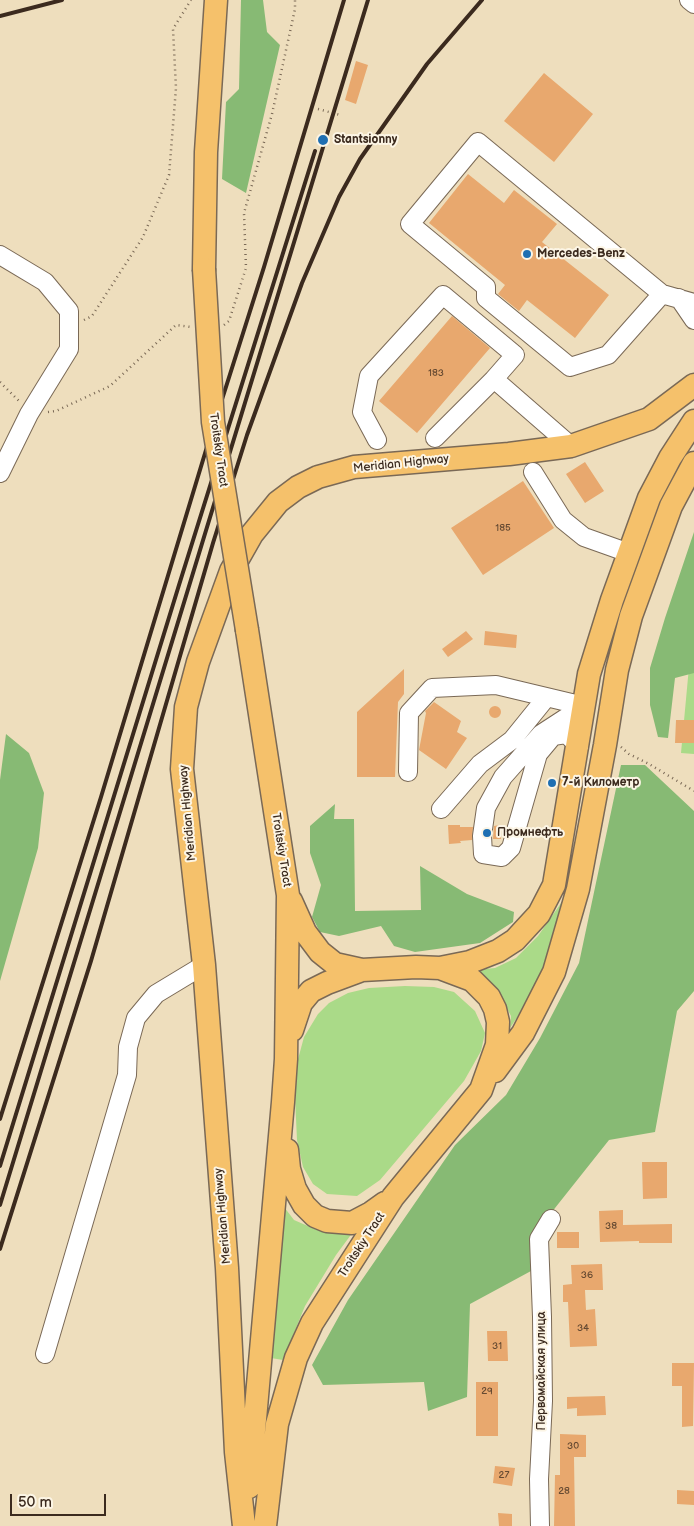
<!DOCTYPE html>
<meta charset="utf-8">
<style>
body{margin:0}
#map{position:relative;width:694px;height:1526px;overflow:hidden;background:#eedebd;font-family:"Balsamiq Sans",sans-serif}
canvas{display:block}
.scale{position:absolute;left:10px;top:1494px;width:96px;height:22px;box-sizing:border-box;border:2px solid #3b2a1e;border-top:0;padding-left:6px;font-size:15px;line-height:18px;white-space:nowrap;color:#3b2a1e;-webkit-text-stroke:4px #fcf5e5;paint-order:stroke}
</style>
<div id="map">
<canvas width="694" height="1526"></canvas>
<div class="scale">50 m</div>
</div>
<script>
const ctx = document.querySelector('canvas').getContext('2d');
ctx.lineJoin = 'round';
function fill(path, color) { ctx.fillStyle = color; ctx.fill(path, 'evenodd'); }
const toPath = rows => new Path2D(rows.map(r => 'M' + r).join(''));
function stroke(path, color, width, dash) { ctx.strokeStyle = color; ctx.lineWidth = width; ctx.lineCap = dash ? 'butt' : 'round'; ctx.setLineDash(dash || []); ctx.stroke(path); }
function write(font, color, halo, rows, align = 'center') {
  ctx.font = font + ' "Balsamiq Sans",sans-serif'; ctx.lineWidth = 4; ctx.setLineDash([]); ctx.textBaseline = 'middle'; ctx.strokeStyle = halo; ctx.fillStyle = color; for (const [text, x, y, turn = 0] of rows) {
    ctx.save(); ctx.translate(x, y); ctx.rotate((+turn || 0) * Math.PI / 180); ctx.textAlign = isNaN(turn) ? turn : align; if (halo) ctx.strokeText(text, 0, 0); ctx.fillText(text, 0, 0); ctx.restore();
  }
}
fill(toPath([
 [694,613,694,754,681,753],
 [566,896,538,986,510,1028,511,1016,500,995,474,970,495,968,516,958,538,936],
 [405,986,434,987,454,992,475,1011,485,1033,481,1051,464,1081,380,1180,357,1196,327,1194,313,1184,303,1167,297,1140,295,1097,297,1063,304,1037,318,1014,329,1003,348,993,369,988],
 [281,1203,294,1220,317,1230,336,1234,353,1232,336,1255,305,1306,283,1360,271,1358]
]), '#aada88');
fill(toPath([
 [241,0,263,0,267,32,280,45,246,193,222,179,226,102,239,89],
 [694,532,694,673,675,678,668,738,658,737,650,705,650,668,665,618],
 [6,734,29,753,44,793,38,848,0,981,0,780],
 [621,765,645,765,694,811,694,991,677,1011,655,1132,609,1140,532,1237,531,1271,470,1304,467,1397,428,1411,424,1382,323,1385,312,1365,348,1300,455,1145,506,1095,540,1038,579,963],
 [335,804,334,819,354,819,355,911,421,910,420,866,467,894,514,912,513,922,480,943,415,952,394,946,381,926,339,936,320,932,312,917,321,885,310,853,310,826]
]), '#87ba74');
fill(toPath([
 [356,61,368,65,356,104,345,100],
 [544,73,593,114,554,162,504,121],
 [468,174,504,203,514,190,557,224,542,242,609,295,575,338,527,300,519,311,498,294,505,285,429,223],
 [452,316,490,348,417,433,379,401],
 [585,462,604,491,585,503,566,474],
 [523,481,554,528,483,575,451,528],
 [466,631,473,639,448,657,442,649],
 [485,631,517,635,516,648,484,645],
 [404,669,404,694,398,702,395,777,357,777,357,712],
 [434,702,461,721,457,732,467,738,446,769,419,750,426,713,425,711],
 '489 712a6 6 0 1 1 12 0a6 6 0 1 1-12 0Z',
 [676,720,694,720,694,743,675,743],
 [448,825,460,825,460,827,473,827,472,840,460,841,461,843,449,844],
 [500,825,501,839,493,839,494,826],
 [642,1162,667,1162,667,1198,643,1199],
 [623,1210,623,1225,672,1224,672,1243,639,1243,639,1241,600,1242,599,1211],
 [557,1232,579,1232,579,1248,557,1248],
 [602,1264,603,1290,585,1290,586,1310,595,1309,597,1346,570,1347,568,1302,563,1302,563,1285,572,1284,571,1265],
 [487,1331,507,1331,508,1361,488,1361],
 [672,1363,694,1363,693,1426,682,1427,682,1386,672,1386],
 [476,1382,498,1382,498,1436,476,1436],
 [605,1396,606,1415,577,1416,577,1408,567,1409,567,1397],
 [560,1434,586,1435,586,1457,574,1457,575,1526,554,1526,555,1475,560,1475],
 [495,1466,515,1468,512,1486,493,1483],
 [677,1490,694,1491,694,1505,677,1504],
 [498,1513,512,1514,512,1526,499,1526]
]), '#e8a86e');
const minor = toPath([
 [689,0,694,4],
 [0,255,45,282,69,311,69,349,29,414,0,473],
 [662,294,478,142,410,224,486,287,486,298,570,367,608,355,662,294,694,303],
 [679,298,694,320],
 [494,379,571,446],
 [377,440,362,412,369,376,443,295,515,355,494,379,435,438],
 [533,472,563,520,584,537,629,553],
 [579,746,566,734,553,736,538,754,511,848,502,857,483,854,482,836,486,808,503,777,541,734,584,706],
 [408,772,409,713,432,688,496,685,584,706],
 [441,809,480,764,512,740,546,698],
 [45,1354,127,1075,128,1047,136,1018,156,994,204,965],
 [540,1526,539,1479,543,1401,542,1317,539,1239,551,1219]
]);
const major = toPath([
 [204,269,206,152,216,0],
 [247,630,288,895,286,1059,283,1102,249,1487],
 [440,968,470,962,498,951,515,940,539,914,554,885,589,674,612,600,649,498,670,458,694,421],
 [292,1030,301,1003,311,991,327,983,362,970],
 [495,1071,523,1033,554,972,578,889,605,745,617,670,631,616,671,506,694,463],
 [287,1150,289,1169,295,1189,304,1205,315,1216,327,1221,352,1223,371,1213,385,1203],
 [244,1526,236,1452,227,1268,204,965,182,769,186,707,198,662,231,571,252,534,278,502,298,487,318,477,354,467,509,454,571,446,649,419,694,385],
 [265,1526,277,1424,296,1358,312,1323,393,1197,481,1090,497,1045,498,1022,495,1009,489,997,472,980,440,968,416,967,362,970,335,964,320,952,305,932,291,901]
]);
stroke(minor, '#7a6956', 20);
stroke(major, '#7a6956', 25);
stroke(toPath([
 [318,109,340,115],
 [84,320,92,316,143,237,169,175,176,88,173,29,191,0],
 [224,325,229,321,246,268,244,213,272,114,295,9,295,0],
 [0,382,19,401],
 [48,412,56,411,110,386,176,325,191,327],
 [621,747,629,754,649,764,694,791]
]), '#7a6956', 2.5, [1, 4]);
stroke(minor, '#fff', 18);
stroke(major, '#f5c16b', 22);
stroke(toPath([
 [0,16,62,0],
 [0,1119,101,797,206,450,264,267,344,0],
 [0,1166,179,585,315,151],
 [0,1205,368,0],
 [0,1249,91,961,213,543,247,435,302,283,339,197,360,159,427,64,482,0]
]), '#3b2a1e', 4);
const majorBridge = toPath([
 [204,269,213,422,247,630]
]);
stroke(majorBridge, '#7a6956', 25, []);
stroke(majorBridge, '#f5c16b', 22);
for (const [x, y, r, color] of [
 [323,140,6,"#1f6fb2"],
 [527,254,5,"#1f6fb2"],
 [552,783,5,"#1f6fb2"],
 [487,833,5,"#1f6fb2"]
]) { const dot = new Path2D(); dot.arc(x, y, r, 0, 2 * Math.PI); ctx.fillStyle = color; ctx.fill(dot); stroke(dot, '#fcf5e5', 2); }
write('10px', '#664a32', null, [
 ["183",436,373],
 ["185",503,528],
 ["38",611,1226],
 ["36",587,1275],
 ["34",583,1328],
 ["31",497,1346],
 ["29",487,1391],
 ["30",573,1446],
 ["27",504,1475],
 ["28",564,1491]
]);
write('bold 12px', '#3b2a1e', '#fcf5e5', [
 ["Stantsionny",334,140],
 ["Mercedes-Benz",537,254],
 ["7-й Километр",562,783],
 ["Промнефть",497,833]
], 'left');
write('12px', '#3b2a1e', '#fcf5e5', [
 ["Troitskiy Tract",218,450,82],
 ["Meridian Highway",401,464,-6],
 ["Meridian Highway",188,813,-95],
 ["Troitskiy Tract",281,850,81],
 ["Meridian Highway",223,1216,-95],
 ["Troitskiy Tract",362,1245,-57],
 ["Первомайская улица",542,1371,-90]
]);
</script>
